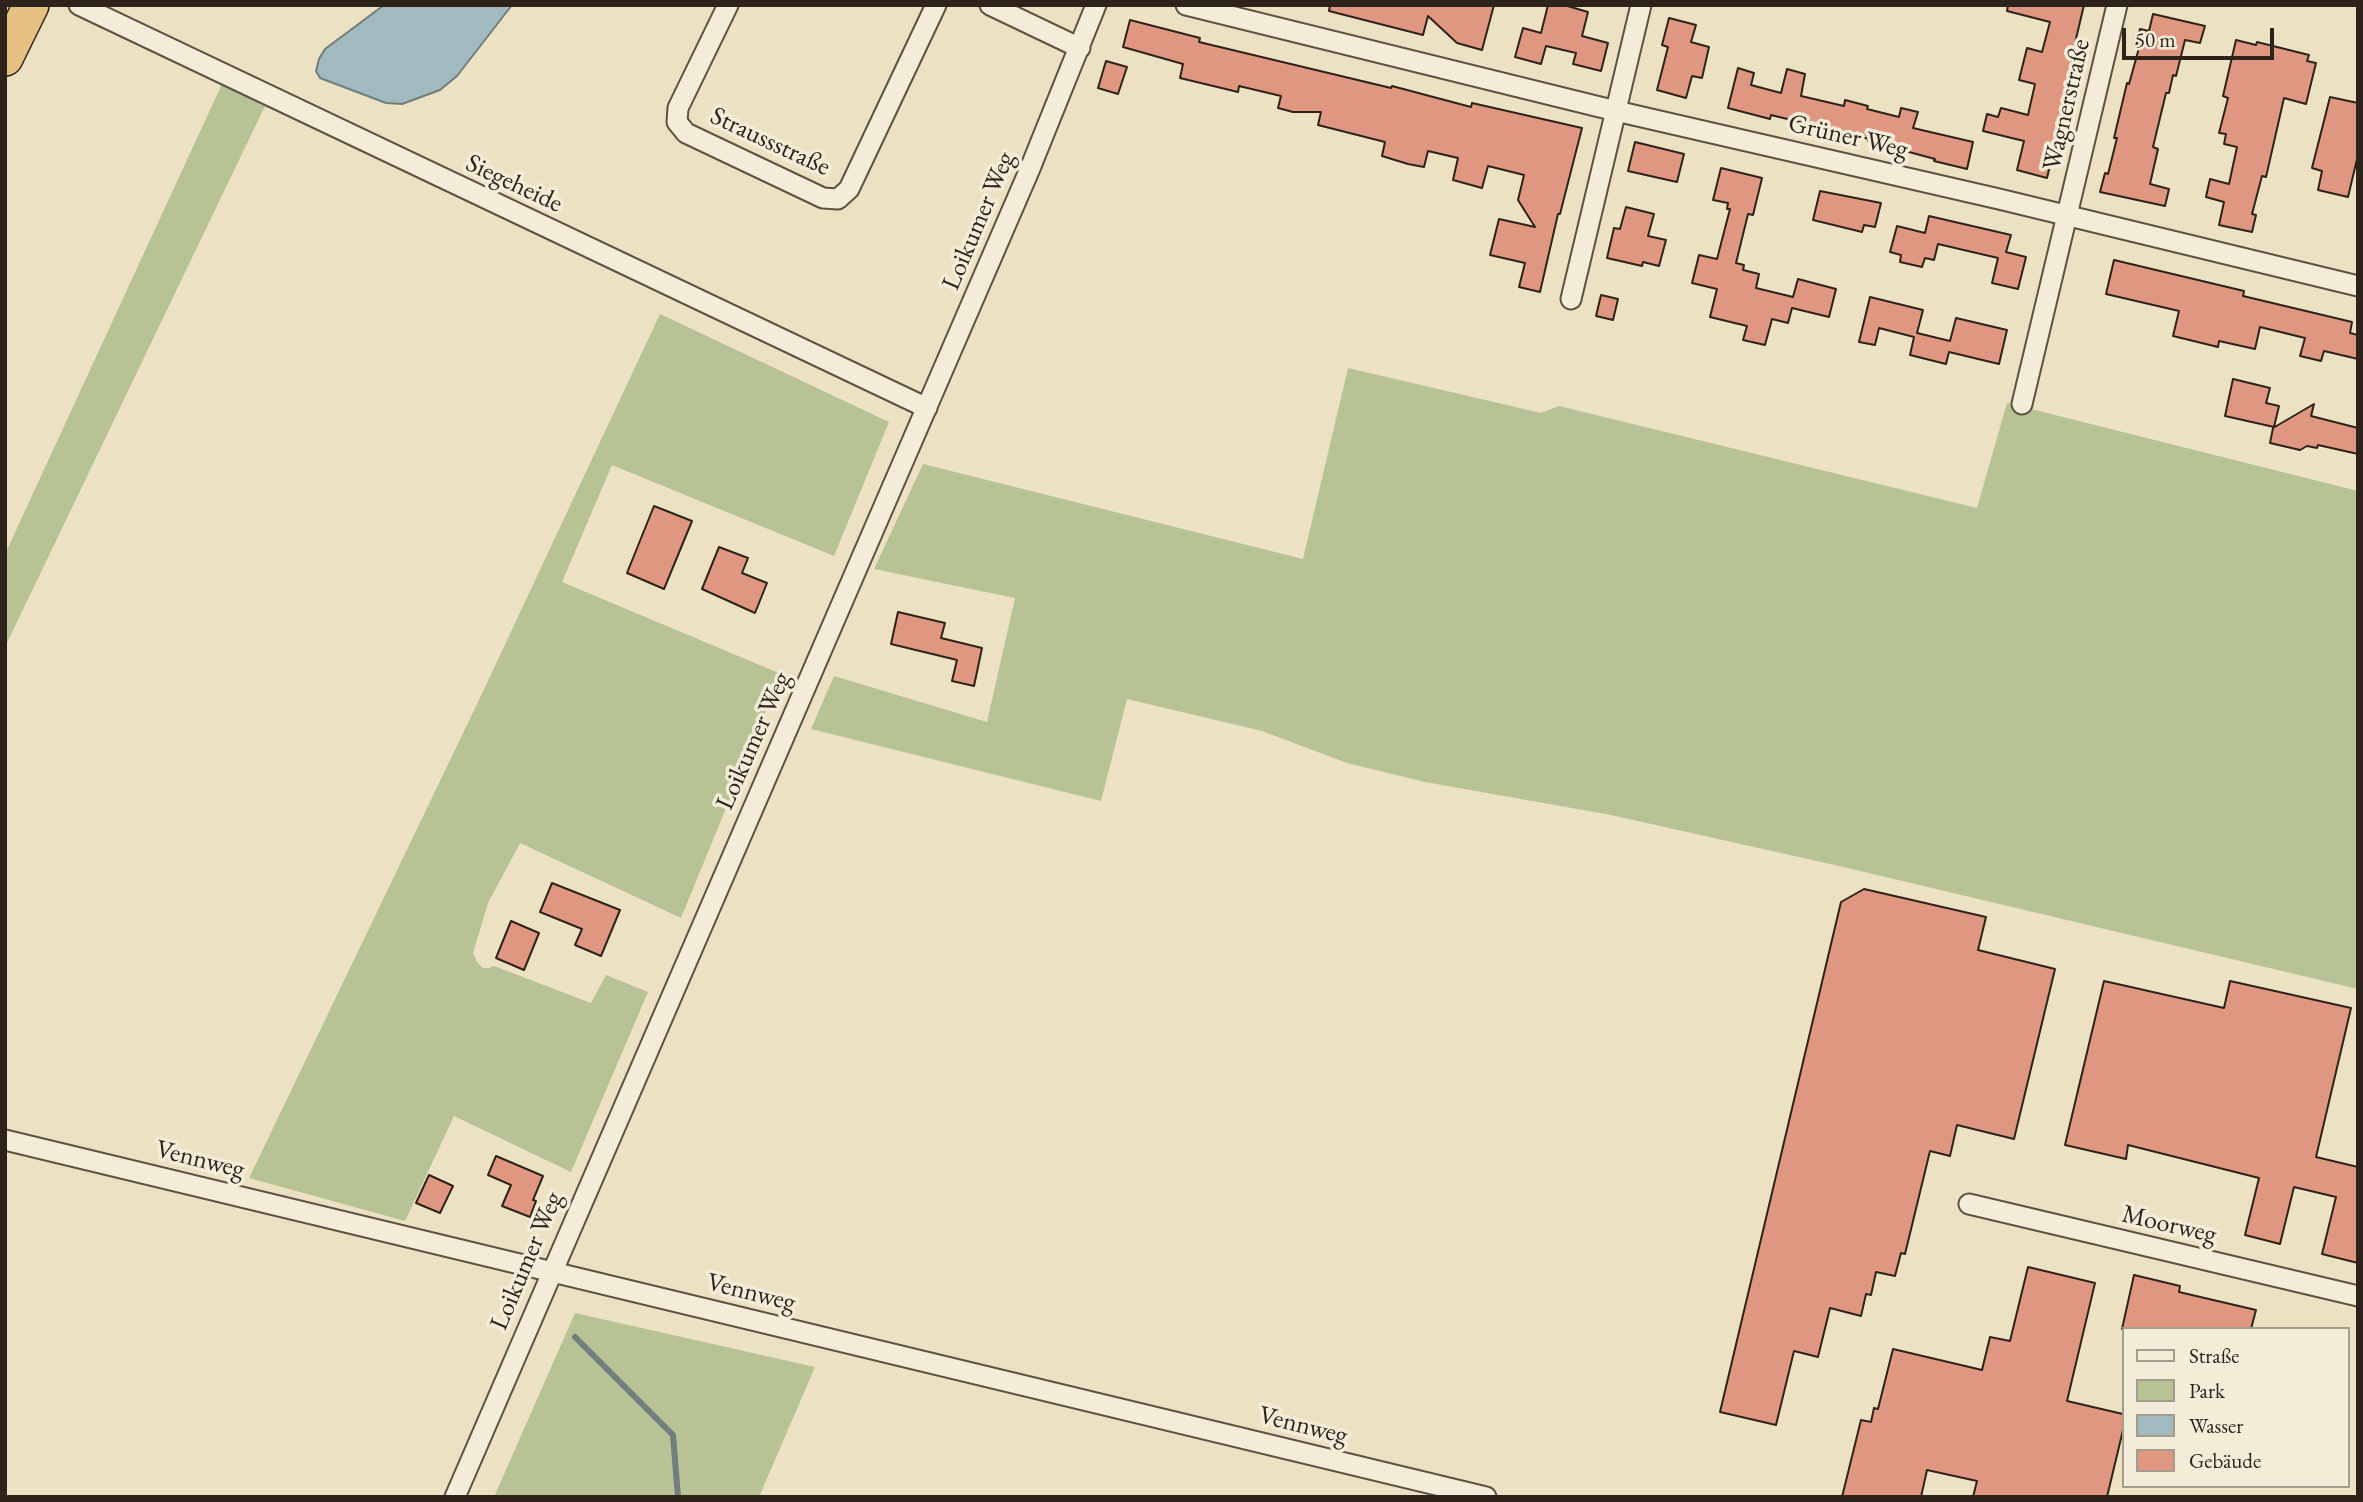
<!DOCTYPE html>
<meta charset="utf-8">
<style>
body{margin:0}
#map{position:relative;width:2363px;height:1502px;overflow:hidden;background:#ede1c3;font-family:"EB Garamond",serif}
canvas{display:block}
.frame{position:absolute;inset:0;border:7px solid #2e231a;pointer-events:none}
.legend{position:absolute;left:2122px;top:1327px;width:228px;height:161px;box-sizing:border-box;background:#f3ecd8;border:2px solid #a49c8c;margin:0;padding:9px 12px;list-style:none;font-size:21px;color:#2e231a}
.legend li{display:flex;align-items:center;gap:14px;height:35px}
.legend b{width:35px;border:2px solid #a49c8c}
.scale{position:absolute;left:2122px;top:28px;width:152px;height:32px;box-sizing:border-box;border:4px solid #2e231a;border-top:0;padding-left:9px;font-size:21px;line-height:24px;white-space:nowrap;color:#2e231a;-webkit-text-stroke:5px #f3ecd8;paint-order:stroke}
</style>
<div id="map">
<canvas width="2363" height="1502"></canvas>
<div class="frame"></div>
<ul class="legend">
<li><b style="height:9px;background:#f3ecd8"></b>Straße</li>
<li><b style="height:19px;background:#b7c395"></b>Park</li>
<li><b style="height:19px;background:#a0babf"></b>Wasser</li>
<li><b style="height:19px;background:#e09782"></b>Gebäude</li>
</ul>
<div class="scale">50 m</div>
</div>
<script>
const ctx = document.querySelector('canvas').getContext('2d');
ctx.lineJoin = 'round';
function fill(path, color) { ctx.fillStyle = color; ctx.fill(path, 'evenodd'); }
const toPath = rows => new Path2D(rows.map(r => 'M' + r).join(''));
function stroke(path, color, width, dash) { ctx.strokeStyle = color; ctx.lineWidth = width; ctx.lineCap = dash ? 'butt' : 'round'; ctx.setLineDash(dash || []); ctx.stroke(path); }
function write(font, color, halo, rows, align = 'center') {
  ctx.font = font + ' "EB Garamond",serif'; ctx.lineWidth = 7; ctx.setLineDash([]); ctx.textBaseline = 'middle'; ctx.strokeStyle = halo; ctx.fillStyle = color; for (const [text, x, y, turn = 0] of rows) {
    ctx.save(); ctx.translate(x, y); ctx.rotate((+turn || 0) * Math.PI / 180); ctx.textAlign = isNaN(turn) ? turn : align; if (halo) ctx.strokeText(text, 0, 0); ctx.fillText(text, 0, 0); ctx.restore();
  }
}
fill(toPath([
 [222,84,265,106,5,647,5,554],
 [660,314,889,422,834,556,612,465,562,582,781,674,681,918,520,843,488,903,473,953,477,962,483,968,489,968,494,966,591,1003,606,975,648,992,571,1172,454,1116,405,1221,249,1178,478,702],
 [1348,368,1541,413,1559,406,1977,508,2007,403,2358,491,2358,989,1839,866,1611,815,1425,782,1347,763,1262,731,1127,699,1101,801,811,729,834,676,987,722,1015,598,874,569,923,464,1303,559],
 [575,1313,815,1367,759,1497,494,1497]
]), '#b7c395');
const water = toPath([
 [384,5,512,5,457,76,440,90,402,104,386,103,320,78,316,71,319,59,325,49,384,5]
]);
fill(water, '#a0babf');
stroke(water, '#727e7d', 2);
stroke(toPath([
 [575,1337,673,1435,678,1497]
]), '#727e7d', 6);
const building = toPath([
 [1330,5,1494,5,1482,50,1457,43,1428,16,1423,35,1329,11,1330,5],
 [1548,5,1564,5,1588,12,1582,36,1608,43,1601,71,1573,64,1576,53,1546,46,1541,64,1515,57,1523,28,1541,33,1548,5],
 [2008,5,2084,5,2075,43,2079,44,2047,178,2017,170,2024,141,1983,131,1987,114,1998,117,2001,108,2028,115,2035,84,2019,80,2027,48,2042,52,2050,22,2007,11,2008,5],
 [2153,14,2205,26,2200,43,2185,40,2176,76,2173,75,2169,93,2166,93,2153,147,2158,149,2150,184,2169,189,2165,206,2100,192,2105,173,2108,174,2117,138,2114,138,2127,83,2129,84,2139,48,2136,47,2140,29,2149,31,2153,14],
 [1669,18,1696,25,1691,42,1709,47,1702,78,1692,76,1686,98,1657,90,1668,47,1662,45,1669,18],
 [1130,20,1200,38,1199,42,1391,88,1392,86,1471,107,1472,103,1582,128,1560,214,1558,214,1540,292,1519,287,1525,263,1490,255,1499,219,1535,227,1518,200,1524,175,1488,166,1482,188,1453,180,1458,158,1428,151,1424,167,1408,164,1382,156,1385,142,1318,125,1321,112,1293,112,1278,108,1281,96,1239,86,1238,92,1180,78,1183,64,1123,47,1130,20],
 [2236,40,2256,45,2257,42,2309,55,2307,61,2316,63,2306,104,2284,98,2266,177,2262,176,2252,214,2256,215,2252,232,2219,225,2224,202,2206,197,2210,179,2229,184,2237,147,2224,144,2226,134,2219,133,2228,98,2223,96,2236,40],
 [1106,61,1127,67,1118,94,1098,88,1106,61],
 [1738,68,1754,73,1751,85,1781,93,1787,69,1805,74,1801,96,1844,106,1845,100,1868,106,1867,109,1899,117,1901,108,1918,112,1913,128,1973,142,1967,169,1934,161,1935,159,1868,141,1869,139,1771,115,1770,119,1728,108,1738,68],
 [2330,97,2358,103,2358,155,2348,197,2318,190,2322,171,2312,168,2330,97],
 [1635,142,1684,154,1677,182,1628,171,1635,142],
 [1721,168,1762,178,1753,215,1748,214,1736,263,1744,265,1743,270,1759,274,1756,288,1793,297,1798,279,1836,289,1829,317,1792,308,1788,323,1772,319,1765,345,1743,340,1747,326,1710,317,1717,289,1692,283,1699,255,1717,259,1730,209,1727,209,1728,203,1713,200,1721,168],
 [1820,191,1881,203,1875,227,1864,225,1862,232,1813,220,1820,191],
 [1626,207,1654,214,1648,236,1666,240,1659,266,1643,262,1642,266,1607,258,1614,228,1620,229,1626,207],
 [1929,216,2011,235,2006,252,2026,257,2018,289,1992,283,1998,258,1938,244,1934,260,1925,258,1922,267,1900,262,1901,255,1890,252,1897,226,1925,233,1929,216],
 [2114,260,2244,291,2243,296,2352,322,2350,333,2358,335,2358,359,2324,351,2321,361,2300,356,2305,338,2260,327,2255,349,2219,341,2218,347,2173,336,2179,311,2106,294,2114,260],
 [1601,295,1618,299,1613,320,1596,316,1601,295],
 [1870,297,1923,310,1917,333,1950,341,1956,318,2007,330,1999,364,1949,352,1946,364,1910,355,1914,337,1879,328,1875,345,1859,342,1870,297],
 [2233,379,2270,388,2266,403,2279,406,2274,427,2225,416,2233,379],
 [2314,404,2311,416,2358,428,2358,454,2318,445,2317,448,2307,446,2300,450,2270,443,2273,428,2314,404],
 [654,506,692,521,664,589,627,573,654,506],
 [719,547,748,558,742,573,767,583,755,613,702,589,719,547],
 [898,612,945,623,941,638,982,648,974,686,952,681,957,660,891,644,898,612],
 [552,883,620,910,601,956,575,945,582,929,540,912,552,883],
 [1864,889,1986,917,1978,950,2055,969,2014,1139,1957,1125,1950,1156,1930,1151,1905,1254,1901,1253,1895,1276,1876,1272,1871,1295,1866,1294,1861,1316,1830,1308,1818,1357,1794,1351,1776,1425,1720,1412,1841,902,1864,889],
 [511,921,539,933,524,970,496,958,511,921],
 [2104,981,2224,1008,2230,981,2351,1008,2316,1157,2358,1167,2358,1263,2322,1254,2336,1197,2294,1187,2280,1244,2245,1235,2259,1178,2128,1145,2126,1159,2065,1145,2104,981],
 [496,1156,543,1176,533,1200,536,1201,530,1217,502,1206,511,1185,488,1175,496,1156],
 [429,1175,453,1186,440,1213,416,1203,429,1175],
 [2028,1267,2095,1283,2067,1401,2123,1414,2123,1430,2107,1497,1973,1497,1977,1481,1927,1470,1921,1497,1842,1497,1861,1420,1871,1422,1874,1408,1878,1409,1893,1349,1982,1370,1990,1337,2010,1341,2028,1267],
 [2134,1275,2180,1286,2179,1292,2256,1310,2251,1329,2122,1329,2134,1275]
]);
fill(building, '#e09782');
stroke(building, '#2e231a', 2);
const street = toPath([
 [79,5,927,408],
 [728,5,678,108,677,122,686,133,823,198,838,199,849,189,936,5],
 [990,5,1080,48],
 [1186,5,1616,111,1999,199,2358,286],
 [1571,299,1641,5],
 [2022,404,2117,5],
 [5,1140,1486,1497],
 [1969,1204,2358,1296],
 [455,1497,1029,171,1096,5]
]);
const highway = toPath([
 [5,58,31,5]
]);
stroke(street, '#5e5244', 23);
stroke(highway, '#2e231a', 38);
stroke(street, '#f3ecd8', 19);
stroke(highway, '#e6c082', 35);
write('26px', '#2e231a', '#f3ecd8', [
 ["Wagnerstraße",2067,105,-77],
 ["Grüner Weg",1848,137,13],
 ["Straussstraße",770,142,25],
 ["Siegeheide",514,184,25],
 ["Loikumer Weg",979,221,-67],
 ["Loikumer Weg",754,741,-66],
 ["Vennweg",200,1160,14],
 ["Moorweg",2169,1225,13],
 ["Loikumer Weg",527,1261,-67],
 ["Vennweg",751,1293,14],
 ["Vennweg",1303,1426,14]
]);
</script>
